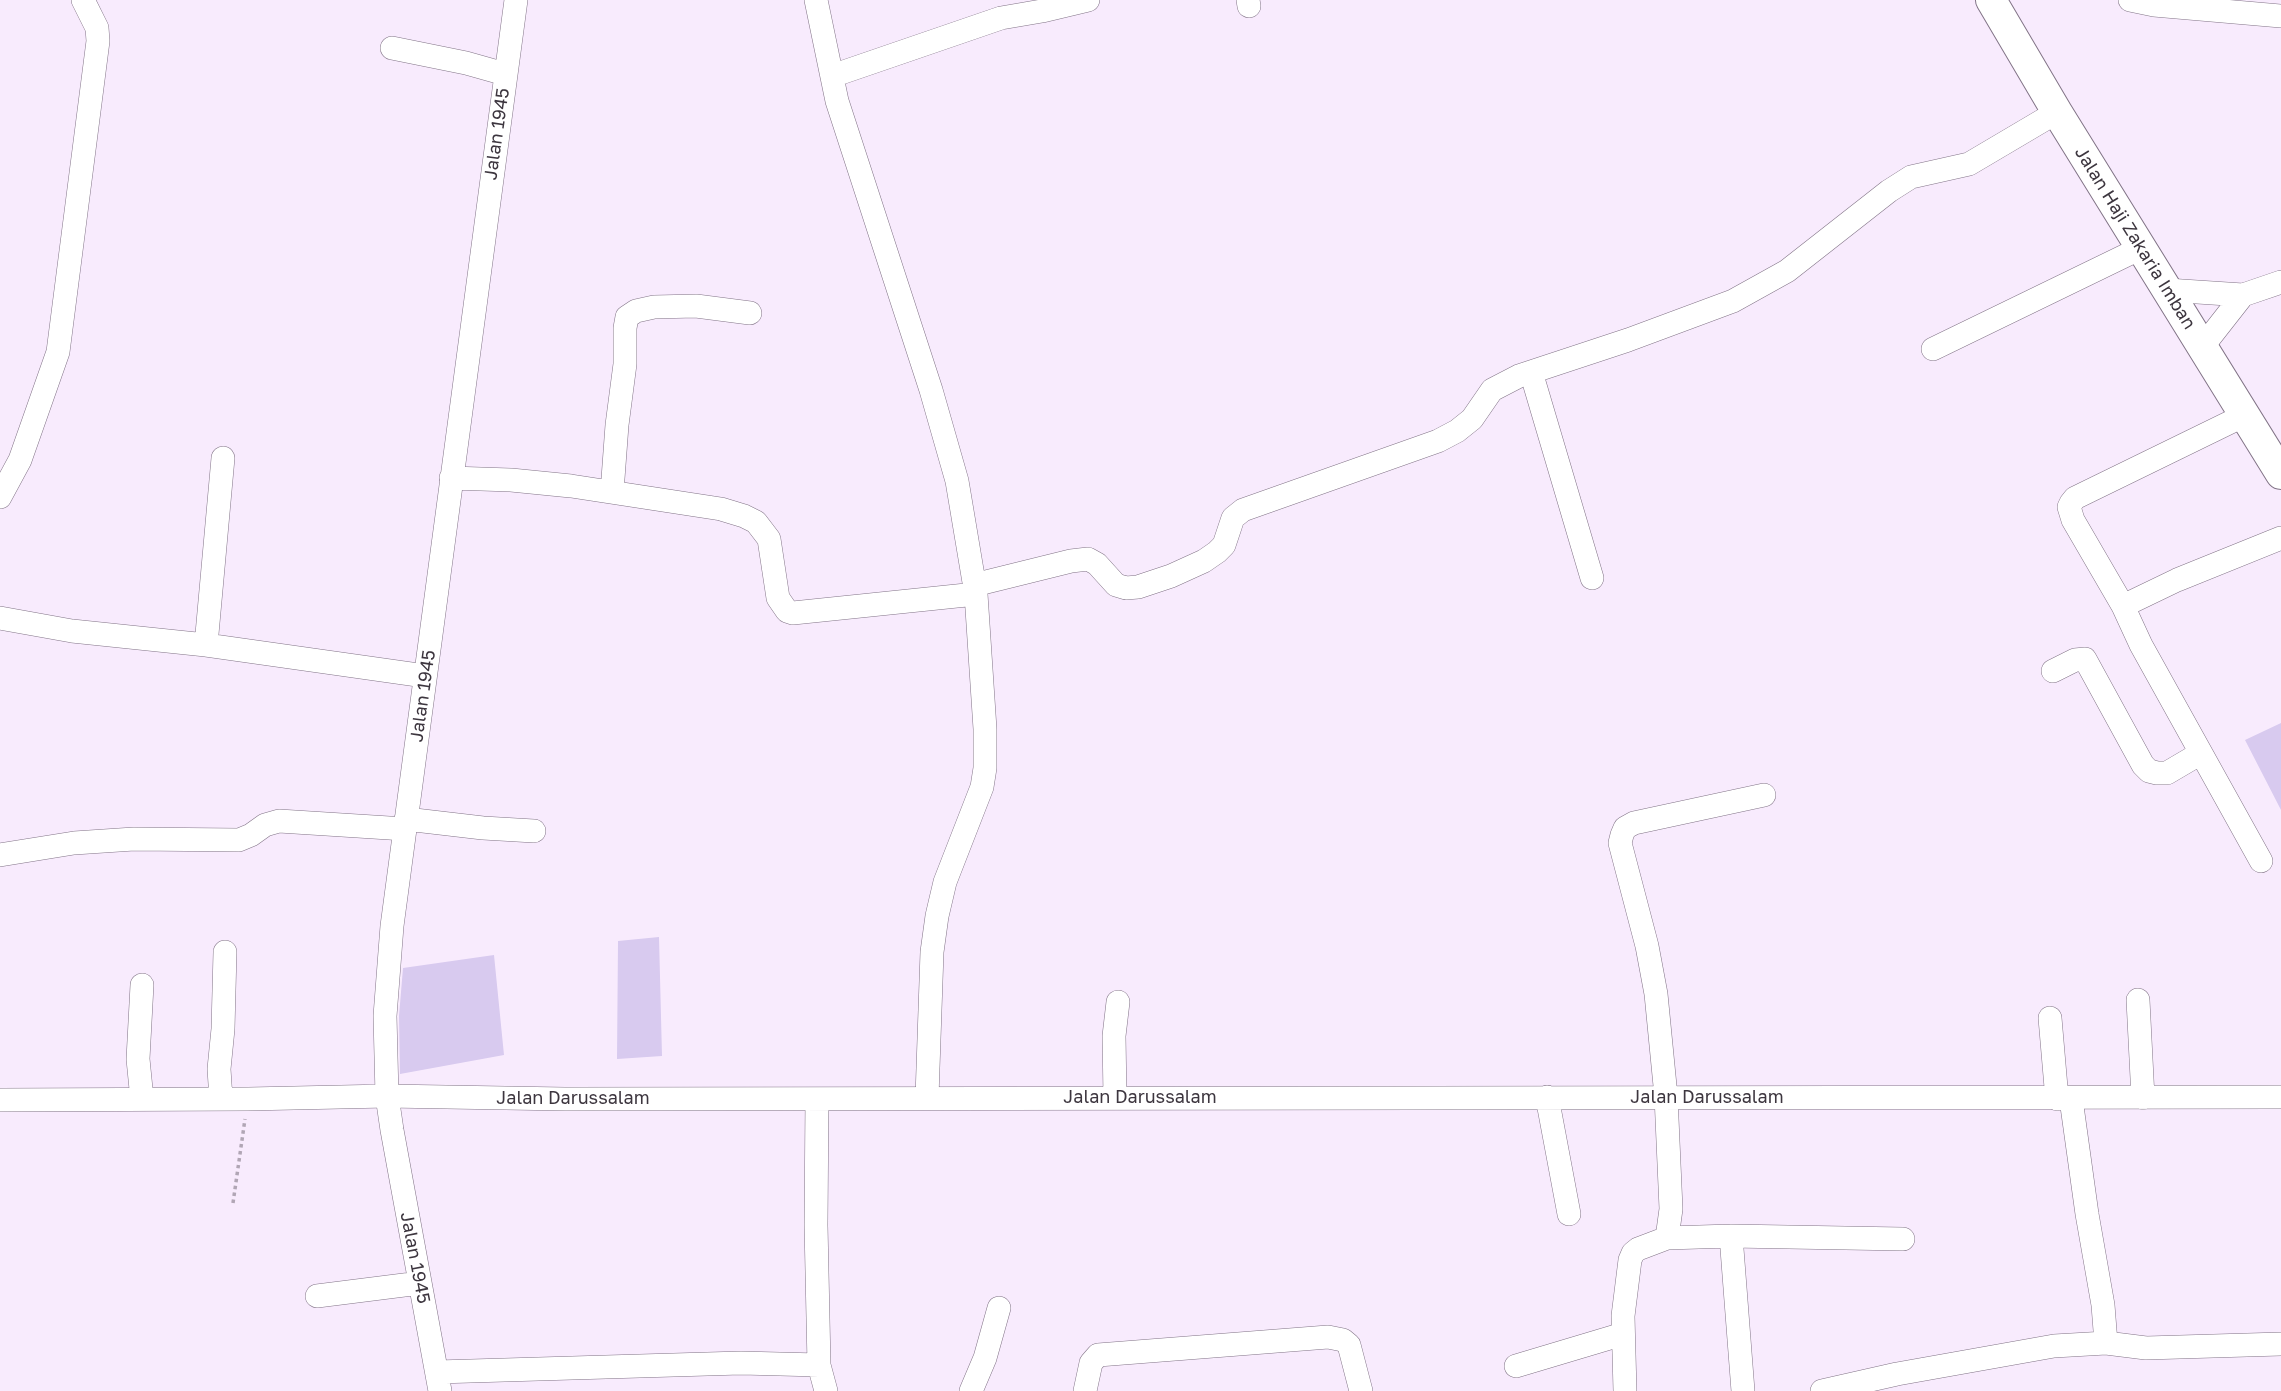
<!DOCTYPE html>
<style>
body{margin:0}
canvas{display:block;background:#f8ebfd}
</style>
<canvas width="2281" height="1391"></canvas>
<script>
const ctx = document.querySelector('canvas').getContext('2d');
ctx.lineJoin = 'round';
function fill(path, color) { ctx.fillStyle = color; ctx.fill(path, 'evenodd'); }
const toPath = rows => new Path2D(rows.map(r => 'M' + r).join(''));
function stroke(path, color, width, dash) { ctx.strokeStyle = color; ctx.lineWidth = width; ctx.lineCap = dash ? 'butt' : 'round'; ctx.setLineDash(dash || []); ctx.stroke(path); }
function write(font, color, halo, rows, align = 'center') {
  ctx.font = font + ' "Golos Text",sans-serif'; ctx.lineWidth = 5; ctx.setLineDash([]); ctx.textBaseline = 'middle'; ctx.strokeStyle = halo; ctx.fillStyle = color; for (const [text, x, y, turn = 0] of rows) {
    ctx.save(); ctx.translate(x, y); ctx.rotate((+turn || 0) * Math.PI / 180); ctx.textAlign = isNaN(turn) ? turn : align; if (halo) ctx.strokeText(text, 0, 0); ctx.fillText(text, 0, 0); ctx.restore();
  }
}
fill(toPath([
 [2281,723,2281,810,2245,740],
 [659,937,662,1056,617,1059,618,941],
 [494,955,504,1055,400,1074,399,1016,403,968]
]), '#d8caef');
const minor = toPath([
 [816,0,837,101,931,390,957,481,976,594,985,729,985,768,982,787,945,882,937,916,932,952,927,1097],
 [1248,0,1249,6],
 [2130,0,2154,5,2281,16],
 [392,48,466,63,505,74],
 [832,76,1001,18,1042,11,1088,0],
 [2167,290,2243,295,2281,282],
 [2203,346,2243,295],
 [1933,349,2141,248],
 [1531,372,1592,578],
 [451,478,511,480,571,486,721,509,744,516,756,522,769,539,778,598,787,611,793,613,976,594],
 [612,492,617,425,625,364,625,328,627,317,636,311,654,307,696,306,750,313],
 [0,497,20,460,58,352,98,41,97,28,83,0],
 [974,585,1071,561,1088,559,1097,564,1116,585,1126,588,1138,587,1171,576,1204,561,1217,552,1224,545,1233,518,1243,510,1438,441,1457,431,1472,419,1492,390,1519,376,1628,340,1733,301,1787,271,1889,191,1911,177,1969,164,2057,112],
 [2123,606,2073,520,2069,507,2071,503,2075,498,2245,415],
 [0,618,72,631,206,645,425,676],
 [206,645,223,458],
 [2053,671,2075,660,2085,659,2143,765,2149,771,2157,773,2167,773,2201,753],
 [406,819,483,828,534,831],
 [0,855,74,843,134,839,239,840,251,835,265,825,279,821,405,829],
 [2261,861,2141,645,2123,606,2177,580,2281,538],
 [2138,1000,2143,1098],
 [2050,1018,2057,1099],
 [1115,1097,1114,1036,1118,1002],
 [1547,1097,1569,1214],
 [142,1099,138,1059,142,985],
 [221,1099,219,1069,223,1029,225,952],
 [0,1100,248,1099,387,1096,565,1099,2281,1097],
 [1731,1236,1743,1391],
 [1667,1238,1731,1236,1903,1239],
 [317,1296,420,1283],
 [2106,1343,2146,1348,2281,1344],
 [819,1365,826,1391],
 [1516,1366,1623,1334],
 [437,1372,741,1363,819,1365,816,1225,817,1099],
 [440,1391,392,1130,387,1096,385,1016,392,926,516,0],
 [971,1391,985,1358,999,1308],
 [1085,1391,1091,1363,1098,1355,1328,1337,1343,1340,1349,1345,1361,1391],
 [1625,1391,1623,1316,1630,1260,1633,1253,1638,1249,1667,1238,1671,1209,1666,1096,1656,994,1647,946,1620,843,1622,835,1625,828,1634,823,1764,795],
 [1822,1391,1897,1374,2054,1346,2106,1343,2103,1305,2087,1214,2071,1099]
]);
const major = toPath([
 [1991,0,2057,112,2281,474]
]);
stroke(minor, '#827487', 24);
stroke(major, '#827487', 32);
stroke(toPath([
 [233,1203,245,1119]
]), '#b1a6b5', 3.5, [3.5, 3.5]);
stroke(minor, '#fff', 23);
stroke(major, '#fff', 30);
write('18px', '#3d363f', '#fff', [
 ["Jalan 1945",497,134,-82],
 ["Jalan Haji Zakaria Imban",2135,238,58],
 ["Jalan 1945",423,696,-82],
 ["Jalan Darussalam",1140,1097],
 ["Jalan Darussalam",1707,1097],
 ["Jalan Darussalam",573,1098],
 ["Jalan 1945",415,1258,79]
]);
</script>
